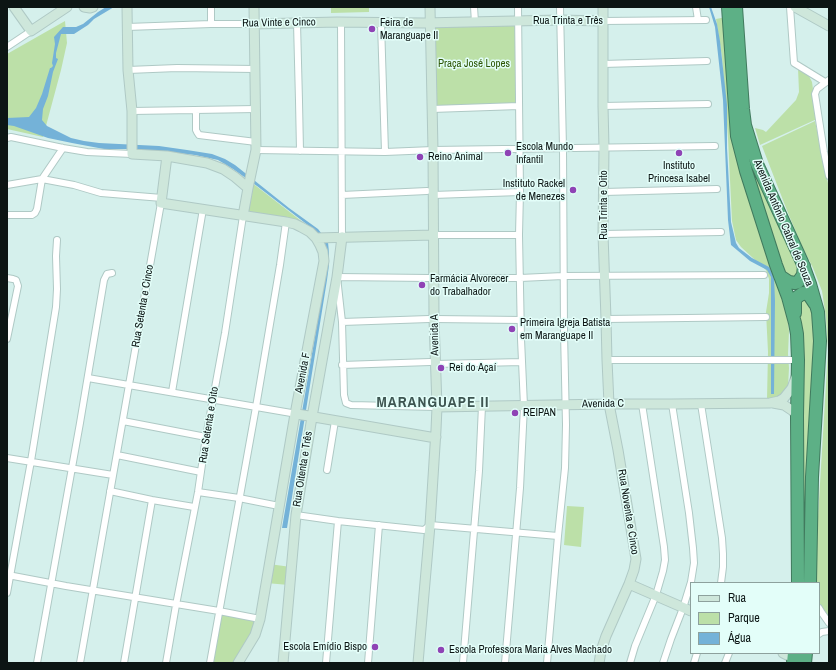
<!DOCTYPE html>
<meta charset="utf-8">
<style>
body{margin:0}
#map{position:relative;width:836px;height:670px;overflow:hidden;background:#d5f0ec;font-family:"Archivo Narrow",sans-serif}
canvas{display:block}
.frame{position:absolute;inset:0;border:8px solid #0c1514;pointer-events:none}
.legend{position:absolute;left:690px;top:582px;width:130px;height:72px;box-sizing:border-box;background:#e3fef9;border:1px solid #8da19d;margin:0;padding:5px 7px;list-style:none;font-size:12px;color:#0c1514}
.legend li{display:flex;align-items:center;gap:8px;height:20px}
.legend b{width:20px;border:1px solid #8da19d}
</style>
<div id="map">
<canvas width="836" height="670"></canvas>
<div class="frame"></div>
<ul class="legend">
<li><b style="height:5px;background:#cee7db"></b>Rua</li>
<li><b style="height:11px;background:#bce0a8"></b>Parque</li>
<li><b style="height:11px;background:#74b2d8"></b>Água</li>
</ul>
</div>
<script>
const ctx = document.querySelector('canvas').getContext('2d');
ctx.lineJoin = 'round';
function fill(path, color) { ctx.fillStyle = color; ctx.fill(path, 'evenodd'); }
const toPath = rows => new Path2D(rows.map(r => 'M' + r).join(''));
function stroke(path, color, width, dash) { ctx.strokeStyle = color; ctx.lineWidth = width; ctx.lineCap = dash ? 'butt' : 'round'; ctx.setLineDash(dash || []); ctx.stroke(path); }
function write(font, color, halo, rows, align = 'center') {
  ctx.font = font + ' "Archivo Narrow",sans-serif'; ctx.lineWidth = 3; ctx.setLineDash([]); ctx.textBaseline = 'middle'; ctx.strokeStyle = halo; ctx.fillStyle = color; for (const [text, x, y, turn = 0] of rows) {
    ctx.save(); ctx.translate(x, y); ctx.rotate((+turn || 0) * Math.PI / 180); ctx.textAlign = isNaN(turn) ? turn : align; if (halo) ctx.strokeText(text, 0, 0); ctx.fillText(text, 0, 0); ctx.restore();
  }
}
fill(toPath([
 [331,7,369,7,369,12,331,13],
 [726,17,735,135,786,308,789,331,788,354,789,368,788,387,783,395,775,399,767,399,768,352,766,312,769,293,769,279,766,270,741,247,736,240,732,221,728,138,722,57,716,19],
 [65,21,67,43,61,70,43,137,7,129,7,54],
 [518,21,518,107,431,108,430,23],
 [798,68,808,74,812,82,817,119,760,145,755,128,763,130,766,132,796,100,799,92],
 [815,121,829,188,829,622,823,614,819,603,819,583,814,583,828,351,826,318,822,291,813,268,801,244,788,213,762,146],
 [745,146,802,263,799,279,781,275],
 [251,182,309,227,245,214],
 [802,294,815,305,809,583,797,583,798,298],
 [567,506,584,507,581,547,564,545],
 [269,564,291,567,289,585,266,583],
 [219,612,260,620,238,663,211,663]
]), '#bce0a8');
fill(toPath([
 [106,7,114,7,94,19,88,25,74,34,61,34,56,53,56,58,58,59,53,72,48,96,43,109,42,120,47,126,71,138,84,141,99,143,159,146,187,150,212,154,225,159,235,165,289,208,318,229,328,242,329,253,329,265,327,280,287,528,282,528,325,278,327,257,324,242,309,226,257,186,233,169,218,160,195,155,176,153,129,149,104,149,72,143,48,138,14,126,7,125,7,118,29,117,36,108,42,94,50,68,51,68,53,66,52,63,55,44,54,37,63,27,76,27,83,24,98,12],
 [709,7,711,7,717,24,720,41,727,105,727,148,731,222,736,243,739,248,752,258,769,267,774,276,775,301,774,394,771,394,771,277,767,270,750,261,731,245,728,220,723,100,715,27]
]), '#74b2d8');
const street = toPath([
 [211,7,211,24],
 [474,7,475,22],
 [696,7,698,20],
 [790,7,794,63,825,82],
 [603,21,706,20],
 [341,22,342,237],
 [297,23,299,101,300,151],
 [381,23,385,152],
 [127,27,211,24,254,24],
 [7,47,31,31],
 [603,64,707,61],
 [128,70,177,68,255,69],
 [829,80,817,89,815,94,824,152,829,176],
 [603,106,708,104],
 [432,109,519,106],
 [196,110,196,130,197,132,199,135,256,142],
 [132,111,256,109],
 [7,138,11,137,63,148,87,152,132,154],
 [256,150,385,152,433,150,715,146],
 [7,185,42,179,74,185,101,193,162,198],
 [604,192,717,189],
 [342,195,427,191],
 [433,195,520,192],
 [7,215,32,215,35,213,37,209,42,179,63,148],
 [603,234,721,232],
 [433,235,519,235],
 [7,278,13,279,16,280,18,286,7,339],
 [429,278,337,277,342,322,344,395,346,403,351,405,437,407],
 [434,278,520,278,563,276,764,275],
 [434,319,521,320],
 [606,319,766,317],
 [342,322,429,319],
 [607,360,798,360],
 [435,364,522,362],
 [342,365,430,362],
 [88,378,297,414],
 [172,392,203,209],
 [701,404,722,538,723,554,723,567,721,583],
 [123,421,206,437],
 [117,455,201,472],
 [7,458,113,475],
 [327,470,335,421],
 [110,491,152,500,194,507],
 [198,492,239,498,279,506],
 [296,515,338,521,424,530,430,525,558,536],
 [8,575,66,586,219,611,260,619],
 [7,593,31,461,56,307,57,289,56,256,57,240],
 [819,608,822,613,829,623],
 [819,634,822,632,829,631],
 [37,663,80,423,104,280,107,274,112,273],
 [80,663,161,203],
 [124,663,152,500],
 [166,663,176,605,198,492,206,437,225,333,243,216],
 [210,663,256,407,280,265,286,222],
 [326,663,338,521],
 [368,663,379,525],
 [463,663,479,471,482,406],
 [505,663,520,488,524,406,521,339,519,235,520,192,518,7],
 [547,663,558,536,565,468,566,425,564,331,563,148,560,7],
 [630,663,635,646,656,595,663,571,665,560,664,547,642,404],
 [663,663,671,639,683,608,691,582,694,563,693,548,689,513,679,449,672,404],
 [694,663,697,653],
 [725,663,729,653]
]);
const secondary = toPath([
 [14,7,31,31,67,7],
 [84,7,90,8,93,7],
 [127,7,128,70,132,111,132,154,167,156,207,163,223,169,235,177,248,188],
 [795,7,829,26],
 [254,24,337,22,423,23,560,20,603,21],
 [167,156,161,203,286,222,295,224,301,227,310,232,316,238,320,245,323,252,324,261,295,414,260,619,255,635,238,663],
 [243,216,248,188,256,150,254,7],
 [316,238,433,235],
 [773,403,784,405,793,411,797,416],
 [437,407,609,404,672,404,770,403,779,401,784,398,792,388,796,377],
 [297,414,430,437,436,437],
 [629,584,691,611],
 [783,653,793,658],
 [283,663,296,515,312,417,337,277,342,237],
 [418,663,430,525,436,430,437,407,434,319,433,150,430,7],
 [599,663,601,651,606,636,629,584,634,570,636,559,618,450,609,404,607,360,606,319,603,234,604,148,603,106,603,7]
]);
const highway = toPath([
 [728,7,737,136,746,171,776,265,788,297,795,323,797,334,798,360,797,416,798,583],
 [736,7,743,109,745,125,757,164,802,262,810,284,818,312,820,341,812,477,810,583],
 [780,276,789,282,795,283,798,282,803,275,804,266],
 [795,313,795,302,796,298,803,293,809,295,815,304],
 [793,663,794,653],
 [805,663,806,653]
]);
stroke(street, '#afc9c5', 8);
stroke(secondary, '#afc9c5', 11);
stroke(highway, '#417a5e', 14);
stroke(street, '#fff', 6);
stroke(secondary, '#cee7db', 9);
stroke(highway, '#5db086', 12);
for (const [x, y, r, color] of [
 [372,29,4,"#8f43b5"],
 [508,153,4,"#8f43b5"],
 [679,153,4,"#8f43b5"],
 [420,157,4,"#8f43b5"],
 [573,190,4,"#8f43b5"],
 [422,285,4,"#8f43b5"],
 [512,329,4,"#8f43b5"],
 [441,368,4,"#8f43b5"],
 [515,413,4,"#8f43b5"],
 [375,647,4,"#8f43b5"],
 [441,650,4,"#8f43b5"]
]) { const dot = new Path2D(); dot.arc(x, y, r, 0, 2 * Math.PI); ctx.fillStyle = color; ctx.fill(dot); stroke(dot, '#e3fef9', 1.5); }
write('11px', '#0c1514', '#e3fef9', [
 ["Rua Trinta e Três",568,21],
 ["Rua Vinte e Cinco",279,23,-1],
 ["Rua Trinta e Oito",604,205,-90],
 ["Avenida Antônio Cabral de Souza",783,223,67],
 ["Rua Setenta e Cinco",143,306,-80],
 ["Avenida A",435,335,-91],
 ["Avenida F",303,373,-79],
 ["Avenida C",603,404,-1],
 ["Rua Setenta e Oito",209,425,-81],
 ["Rua Oitenta e Três",303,469,-81],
 ["Rua Noventa e Cinco",628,512,81]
]);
write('11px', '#0c1514', '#e3fef9', [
 ["Feira de",380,23],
 ["Maranguape II",380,36],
 ["Escola Mundo",516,147],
 ["Infantil",516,160],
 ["Reino Animal",428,157],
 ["Instituto",679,166,"center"],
 ["Princesa Isabel",679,179,"center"],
 ["Instituto Rackel",565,184,"right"],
 ["de Menezes",565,197,"right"],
 ["Farmácia Alvorecer",430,279],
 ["do Trabalhador",430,292],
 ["Primeira Igreja Batista",520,323],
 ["em Maranguape II",520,336],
 ["Rei do Açaí",449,368],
 ["REIPAN",523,413],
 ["Escola Emídio Bispo",367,647,"right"],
 ["Escola Professora Maria Alves Machado",449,650]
], 'left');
write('11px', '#2d5604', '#e3fef9', [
 ["Praça José Lopes",474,64]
]);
ctx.letterSpacing = '1px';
write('bold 15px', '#3e5551', '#e3fef9', [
 ["MARANGUAPE II",433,403]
]);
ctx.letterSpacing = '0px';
</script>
